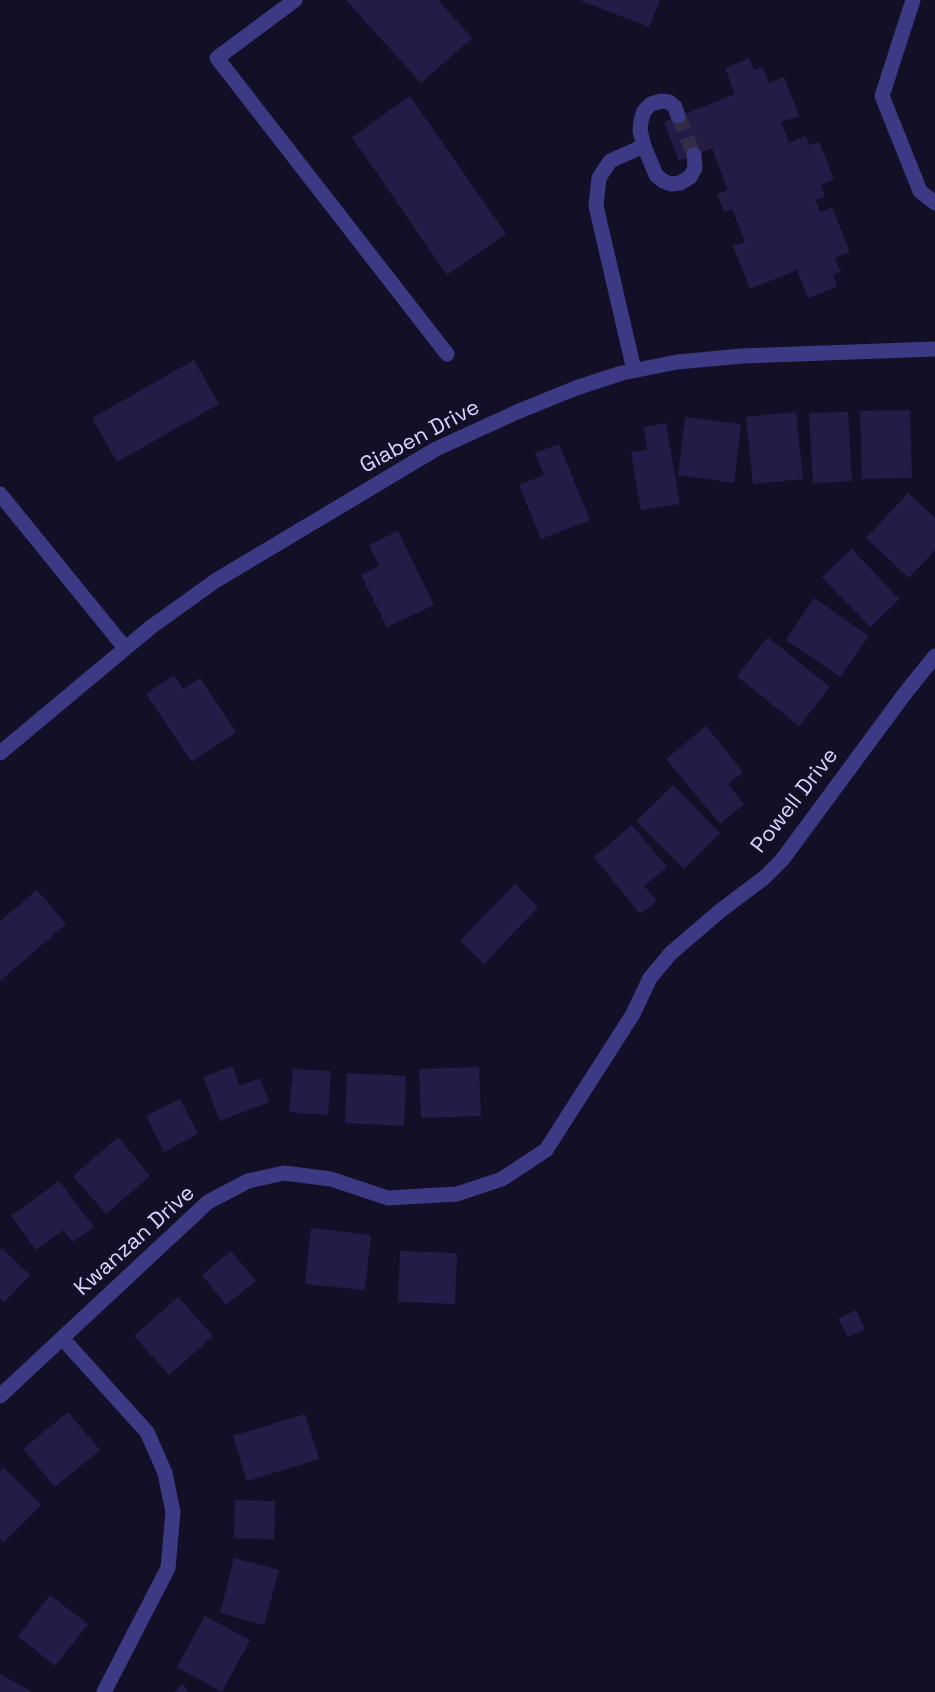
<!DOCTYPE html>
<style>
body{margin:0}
canvas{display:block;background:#130f26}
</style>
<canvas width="935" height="1692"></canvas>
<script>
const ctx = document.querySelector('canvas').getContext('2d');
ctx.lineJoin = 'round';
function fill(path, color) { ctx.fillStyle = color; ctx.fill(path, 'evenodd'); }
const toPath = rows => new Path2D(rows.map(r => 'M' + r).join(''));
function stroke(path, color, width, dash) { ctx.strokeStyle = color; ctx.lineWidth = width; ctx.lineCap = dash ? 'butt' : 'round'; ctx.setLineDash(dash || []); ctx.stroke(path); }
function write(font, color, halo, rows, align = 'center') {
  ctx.font = font + ' "Space Grotesk",sans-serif'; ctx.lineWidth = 5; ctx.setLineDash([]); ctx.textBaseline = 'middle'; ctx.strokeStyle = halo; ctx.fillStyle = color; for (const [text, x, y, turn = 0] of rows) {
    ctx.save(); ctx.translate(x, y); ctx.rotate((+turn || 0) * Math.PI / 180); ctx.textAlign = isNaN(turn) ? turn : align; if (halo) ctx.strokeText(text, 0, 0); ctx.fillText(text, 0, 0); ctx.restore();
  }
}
fill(toPath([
 [346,0,438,0,472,38,421,83],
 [579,0,660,0,649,27],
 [749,58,754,70,763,67,769,83,784,77,799,116,781,122,789,143,806,136,809,145,819,142,834,179,821,185,825,197,815,200,820,212,832,207,850,252,835,258,841,272,833,275,837,287,808,298,797,270,750,289,733,246,745,242,732,209,724,212,717,194,728,190,712,148,679,161,664,122,735,94,725,68],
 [410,96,506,234,447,275,352,137],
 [194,360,219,404,117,462,92,418],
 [910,410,912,478,862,479,860,411],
 [796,412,803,479,753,484,746,417],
 [848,412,852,481,813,483,809,413],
 [685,417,741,424,734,483,678,475],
 [666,423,680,504,641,510,631,452,647,450,644,427],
 [559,444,590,520,541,539,519,485,544,475,535,453],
 [908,493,935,518,935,550,909,578,866,538],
 [398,531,434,605,387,627,361,575,379,566,369,545],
 [852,549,899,599,870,627,822,577],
 [814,598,869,636,840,677,786,640],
 [768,637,830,687,799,726,737,676],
 [174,675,183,689,200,678,236,732,192,762,146,694],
 [706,726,743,772,728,784,744,804,720,824,666,759],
 [673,785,720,833,684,869,636,821],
 [632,825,667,867,644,886,657,901,640,914,594,857],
 [515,884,538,907,484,964,460,941],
 [37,890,66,924,0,981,0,921],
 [232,1066,240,1086,260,1078,269,1102,220,1121,203,1077],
 [479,1067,481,1116,421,1118,419,1069],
 [293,1069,331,1071,328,1115,289,1112],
 [347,1073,406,1076,404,1126,345,1123],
 [180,1099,198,1134,164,1152,146,1116],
 [118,1137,150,1176,106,1214,73,1176],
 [59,1181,94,1227,73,1242,63,1230,36,1250,11,1216],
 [311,1228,371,1235,365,1290,305,1284],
 [2,1248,30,1275,4,1302,0,1298,0,1250],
 [231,1251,256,1281,226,1305,202,1275],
 [400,1251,457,1253,455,1304,398,1302],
 [178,1297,213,1336,169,1375,134,1336],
 [856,1310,865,1329,848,1337,838,1319],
 [68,1412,100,1450,55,1487,23,1449],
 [305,1414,319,1459,247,1481,233,1436],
 [3,1467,41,1505,3,1543,0,1539,0,1471],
 [235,1500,275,1501,274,1539,234,1538],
 [234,1558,279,1570,264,1625,220,1613],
 [50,1595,88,1624,55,1666,18,1636],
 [205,1616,250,1640,222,1692,177,1667],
 [0,1674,33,1692,0,1692],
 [182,1684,189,1692,174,1692]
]), '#241b47');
stroke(toPath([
 [678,116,694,155]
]), '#312d47', 15, [15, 8]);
stroke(toPath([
 [295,0,217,58,447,354],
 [913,0,882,96,920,191,935,203],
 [644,146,640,131,641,121,644,111,651,104,661,101,669,102,675,107,678,116],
 [634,370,596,206,599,178,610,161,644,146,656,175,663,181,671,184,680,183,690,177,695,168,694,155],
 [0,494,125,648],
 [0,753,151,627,215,581,436,449,517,412,576,388,622,373,677,362,742,356,935,349],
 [62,1338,147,1432,165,1473,173,1512,168,1568,104,1692],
 [0,1396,208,1202,248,1181,284,1173,331,1179,388,1198,457,1194,502,1179,546,1150,633,1014,650,978,671,953,720,911,765,877,782,860,906,692,935,656]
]), '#3d3a85', 15);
write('22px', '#d9d4ff', '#130f26', [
 ["Giaben Drive",420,437,-28],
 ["Powell Drive",795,801,-52],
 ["Kwanzan Drive",135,1241,-42]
]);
</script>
